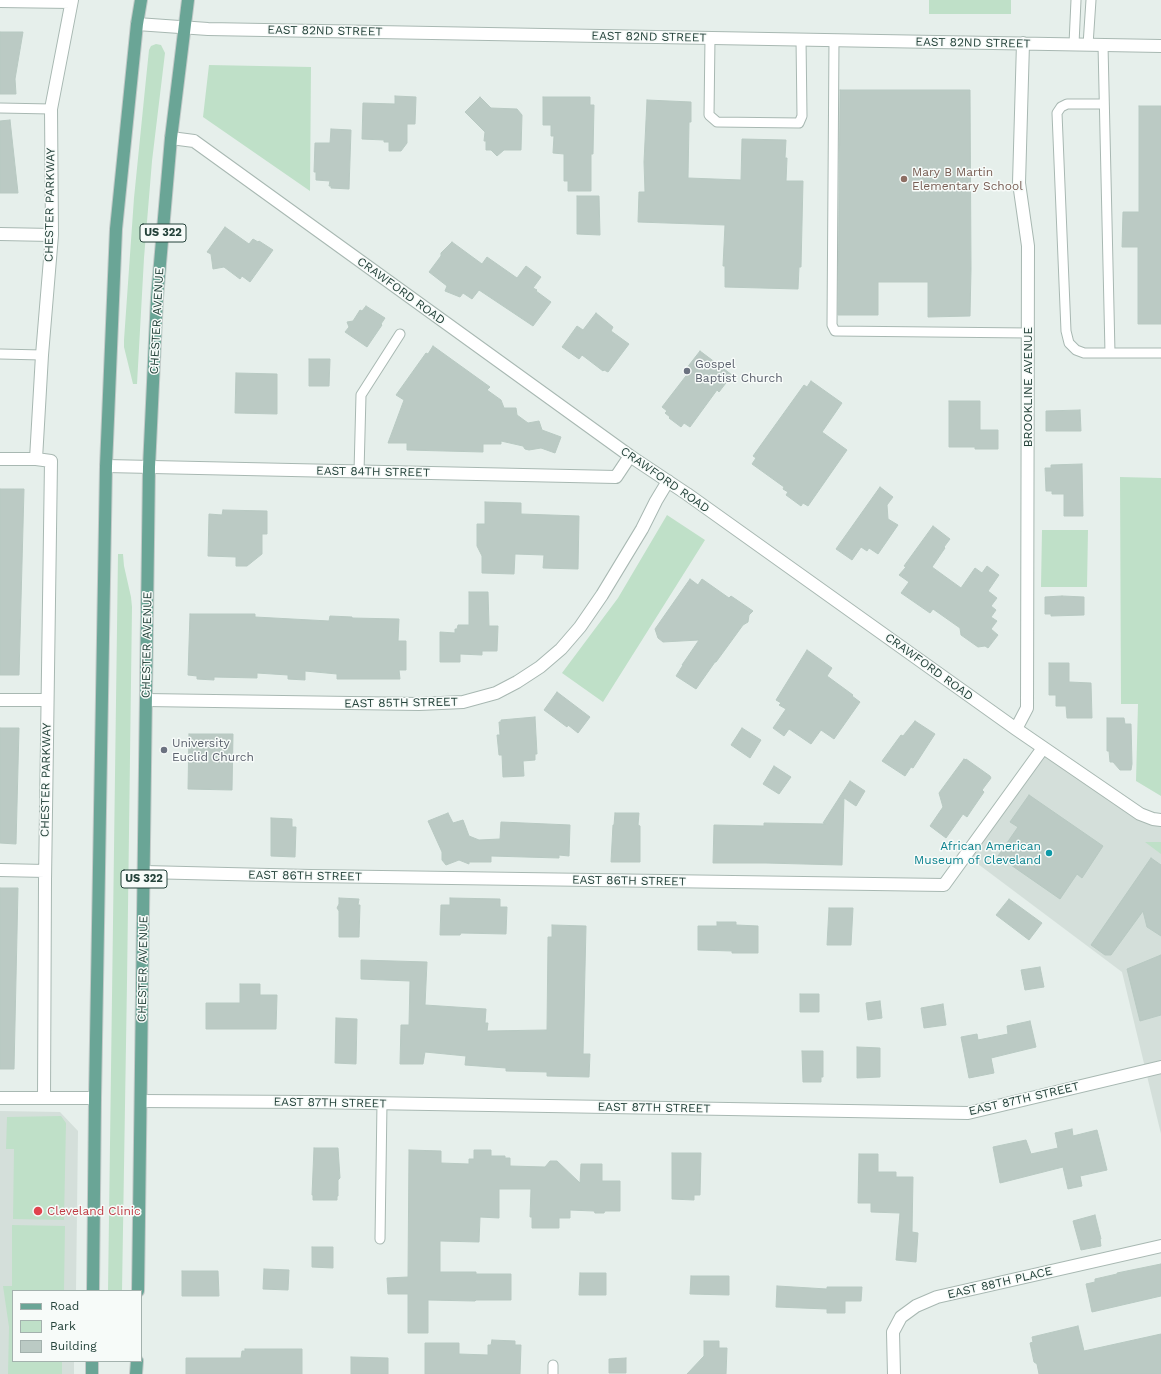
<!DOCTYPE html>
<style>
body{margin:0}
#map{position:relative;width:1161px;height:1374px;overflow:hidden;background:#e6efeb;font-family:"Work Sans",sans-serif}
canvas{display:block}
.legend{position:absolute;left:12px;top:1290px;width:130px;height:72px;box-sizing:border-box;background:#f7fbf9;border:1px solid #a3b1ad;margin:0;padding:5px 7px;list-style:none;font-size:12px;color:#24423a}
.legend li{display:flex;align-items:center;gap:8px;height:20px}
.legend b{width:20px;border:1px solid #a3b1ad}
</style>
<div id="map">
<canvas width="1161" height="1374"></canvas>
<ul class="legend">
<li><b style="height:5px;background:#6aa596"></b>Road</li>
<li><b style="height:11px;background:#bfe0c8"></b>Park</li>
<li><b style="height:11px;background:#bbcac4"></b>Building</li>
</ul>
</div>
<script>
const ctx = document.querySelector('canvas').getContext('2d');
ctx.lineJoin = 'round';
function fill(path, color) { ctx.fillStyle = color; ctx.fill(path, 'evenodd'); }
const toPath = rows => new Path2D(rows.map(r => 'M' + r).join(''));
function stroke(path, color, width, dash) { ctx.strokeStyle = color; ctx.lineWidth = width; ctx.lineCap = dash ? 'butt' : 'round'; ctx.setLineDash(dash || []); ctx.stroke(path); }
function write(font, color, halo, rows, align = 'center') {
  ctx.font = font + ' "Work Sans",sans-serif'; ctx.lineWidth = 3; ctx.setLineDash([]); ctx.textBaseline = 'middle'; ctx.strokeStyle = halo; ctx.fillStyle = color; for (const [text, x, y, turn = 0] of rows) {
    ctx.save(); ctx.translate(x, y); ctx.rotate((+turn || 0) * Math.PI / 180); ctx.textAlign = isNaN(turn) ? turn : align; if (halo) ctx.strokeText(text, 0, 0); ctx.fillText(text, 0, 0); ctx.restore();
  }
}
fill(toPath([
 [1043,748,1161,820,1161,1134,1122,972,966,855],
 [0,1111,60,1112,78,1131,76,1291,13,1291,13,1361,74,1361,74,1374,0,1374]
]), '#d4dfda');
fill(toPath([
 [929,0,1011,0,1011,14,929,14],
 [156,44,161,45,165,53,152,161,144,258,137,384,133,384,124,347,124,340,134,198,146,79,149,50,151,46],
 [209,65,311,67,310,191,203,117],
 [1120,477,1161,478,1161,796,1136,781,1138,704,1121,704],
 [667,515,705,540,603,702,562,673,618,598],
 [1042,530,1088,530,1087,587,1041,587],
 [118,554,123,554,124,566,131,597,132,607,127,982,122,1291,108,1291],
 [1161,842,1161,854,1145,842],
 [61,1116,66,1123,64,1220,13,1219,14,1149,6,1149,7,1117],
 [12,1225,65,1226,64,1291,13,1291,13,1361,62,1361,62,1374,8,1374,9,1327,3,1286,12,1286]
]), '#bfe0c8');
const building = toPath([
 [0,32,23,32,15,79,16,94,0,94,0,32],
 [840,90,970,90,971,269,970,316,928,317,928,282,878,282,878,315,838,315,840,90],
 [395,96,416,97,415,124,407,124,407,143,401,151,389,151,389,142,384,142,384,140,362,139,363,103,395,104,395,96],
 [480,97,491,108,517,109,522,115,521,150,504,150,497,156,491,150,486,150,486,141,484,141,485,132,465,112,480,97],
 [543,97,590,97,590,105,594,105,593,154,591,154,591,191,568,191,568,181,564,181,564,154,553,153,554,136,551,136,551,125,543,125,543,97],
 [647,100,691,102,691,122,689,122,688,178,741,180,742,139,786,140,785,158,787,158,786,181,803,181,801,267,799,267,798,289,725,287,725,266,723,266,725,225,638,222,639,192,645,192,644,162,647,100],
 [1139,106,1161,106,1161,324,1138,324,1138,247,1122,247,1123,212,1139,212,1139,106],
 [10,120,18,193,0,193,0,121,10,120],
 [331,129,351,130,349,189,331,188,331,186,329,186,330,181,316,180,316,172,314,172,315,143,330,143,331,129],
 [577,196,599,196,600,235,577,234,577,196],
 [225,227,249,244,253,239,258,242,259,241,273,250,250,282,242,276,240,279,224,267,213,269,211,254,207,252,225,227],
 [452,242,482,264,487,257,517,278,526,266,541,277,533,288,537,290,536,291,551,302,533,326,479,290,472,299,463,293,460,297,445,291,447,286,429,272,441,256,441,253,452,242],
 [366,306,385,318,381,324,382,325,367,347,345,332,349,327,347,322,353,321,360,310,362,311,366,306],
 [596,313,613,327,611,331,629,344,608,372,604,370,603,371,582,355,579,359,562,347,577,326,583,330,596,313],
 [433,346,490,387,487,390,501,400,504,408,516,408,517,415,528,423,539,421,542,430,561,437,555,453,541,448,529,450,525,449,523,446,501,441,501,444,483,444,483,452,407,450,407,443,388,443,404,400,396,395,426,353,428,354,433,346],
 [700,351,732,375,719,392,717,390,690,427,684,423,681,427,669,418,670,417,665,413,667,411,662,407,689,372,686,369,700,351],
 [309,359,330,359,329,386,309,386,309,359],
 [236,373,277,374,277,414,235,413,236,373],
 [811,381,842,403,822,432,847,450,808,506,803,503,801,506,786,495,788,492,783,489,784,487,752,464,756,458,753,456,804,385,807,387,811,381],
 [949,401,980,401,980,430,998,430,998,449,975,449,975,447,949,447,949,401],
 [1080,410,1081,431,1046,431,1046,411,1080,410],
 [1082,464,1083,516,1064,516,1064,494,1052,494,1052,491,1046,491,1045,468,1051,468,1051,465,1082,464],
 [880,487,893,497,887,505,888,519,898,525,878,554,869,548,867,551,861,547,852,560,836,549,880,487],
 [0,489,24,489,19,675,0,675,0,489],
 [485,502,521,503,521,514,579,516,578,569,543,568,544,555,515,554,514,574,482,573,482,556,477,546,477,524,485,524,485,502],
 [223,510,267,511,267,534,262,534,262,554,247,566,236,566,236,557,208,556,209,514,222,515,223,510],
 [933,526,950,539,944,547,945,548,932,567,961,588,975,568,982,573,987,566,999,575,988,591,997,598,991,606,996,610,991,617,997,621,991,629,998,635,988,648,985,646,978,647,961,635,960,628,933,609,930,613,901,593,909,582,899,575,906,567,904,566,933,526],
 [690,579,698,585,702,579,729,598,731,596,753,611,749,615,748,622,743,625,727,647,716,662,715,662,696,689,676,676,683,665,682,665,699,640,663,642,658,638,655,629,690,579],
 [469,592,488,592,489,626,498,626,497,651,482,651,482,655,460,654,460,662,440,662,440,632,455,633,455,629,457,629,458,625,469,625,469,592],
 [1062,596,1084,597,1084,615,1051,616,1051,614,1045,614,1045,597,1062,596],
 [190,614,255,614,255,617,329,621,330,616,352,617,352,618,399,619,398,641,406,641,406,670,399,670,400,679,337,679,337,674,305,671,305,680,288,679,288,675,257,673,257,678,214,677,214,680,197,679,197,676,188,675,190,614],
 [807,650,832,668,827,676,853,695,852,696,860,702,834,739,821,730,811,744,789,729,784,736,773,728,786,709,779,705,781,703,776,700,807,650],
 [1049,663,1069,663,1069,682,1091,683,1092,718,1067,718,1066,706,1056,706,1056,695,1049,695,1049,663],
 [557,692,590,717,578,733,568,725,567,727,544,710,557,692],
 [535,717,537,754,535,754,535,760,523,761,524,776,503,777,502,755,499,755,497,735,500,735,499,722,501,722,501,720,535,717],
 [1107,718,1124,718,1125,724,1131,724,1132,764,1131,770,1120,770,1113,762,1110,762,1109,751,1107,751,1107,718],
 [915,721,935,734,913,768,911,767,905,776,882,761,901,735,903,736,915,721],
 [0,728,19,728,16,844,0,843,0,728],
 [742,728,761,740,750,758,731,745,742,728],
 [189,734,233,734,232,790,188,789,189,734],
 [964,759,965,760,966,759,990,776,991,778,982,790,984,792,973,808,967,817,963,814,946,838,930,826,943,807,939,793,964,759],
 [774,766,791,777,779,794,763,784,774,766],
 [850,781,865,791,856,806,844,798,842,865,766,863,713,863,714,825,764,826,764,823,826,824,823,823,850,781],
 [1029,795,1103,846,1082,878,1077,874,1060,899,998,856,1018,827,1010,822,1029,795],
 [448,813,453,823,463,820,469,836,479,840,500,839,501,822,570,825,569,856,559,855,559,858,491,856,491,862,469,862,469,864,459,860,446,865,442,860,442,852,428,821,448,813],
 [615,813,639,813,638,825,640,826,640,862,611,862,613,825,614,825,615,813],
 [271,818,292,819,292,827,296,827,295,857,271,856,271,818],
 [1151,858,1161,865,1161,936,1147,927,1143,911,1111,955,1105,955,1091,945,1151,858],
 [0,888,18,888,14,1069,0,1069,0,888],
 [339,898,359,899,358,905,360,905,359,937,339,937,339,911,337,908,339,904,339,898],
 [450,898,500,899,500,907,507,907,506,934,461,933,460,935,440,935,441,905,450,905,450,898],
 [1009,899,1042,923,1029,940,996,915,1009,899],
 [829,908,853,908,851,945,827,945,829,908],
 [717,922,736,922,736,925,758,926,758,953,732,953,732,951,698,950,698,926,717,926,717,922],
 [552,925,586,926,583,1054,590,1054,589,1077,547,1076,547,1072,506,1071,506,1068,465,1065,466,1056,425,1052,423,1064,400,1064,401,1025,409,1025,410,981,361,979,361,960,427,962,425,1005,486,1009,485,1023,488,1023,487,1031,547,1030,548,937,552,937,552,925],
 [1161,955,1161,1015,1140,1021,1127,969,1161,955],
 [1040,967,1044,987,1025,990,1021,970,1040,967],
 [240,984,260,984,260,995,277,995,276,1029,206,1029,206,1003,240,1003,240,984],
 [800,994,819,994,819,1012,800,1012,800,994],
 [880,1001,882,1018,868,1020,866,1003,880,1001],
 [943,1004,946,1025,924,1028,921,1008,943,1004],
 [336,1018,357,1019,356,1064,335,1063,336,1018],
 [1030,1021,1036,1047,991,1058,994,1073,969,1078,961,1037,977,1034,978,1040,1008,1034,1007,1026,1030,1021],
 [857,1047,880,1048,880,1077,857,1078,857,1047],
 [802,1051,823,1051,823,1077,821,1077,821,1082,803,1082,802,1051],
 [1072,1129,1073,1136,1097,1130,1107,1170,1080,1176,1082,1186,1068,1189,1063,1167,1000,1183,993,1147,1026,1140,1031,1154,1058,1148,1055,1133,1072,1129],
 [314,1148,338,1148,340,1178,338,1180,338,1196,337,1196,337,1200,313,1200,313,1195,312,1195,314,1148],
 [409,1150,441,1151,441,1163,469,1164,469,1159,474,1159,474,1150,491,1150,491,1156,505,1156,505,1158,510,1158,510,1166,545,1167,550,1161,557,1161,580,1183,581,1164,602,1164,602,1181,620,1181,620,1211,605,1211,604,1213,595,1213,594,1211,570,1210,570,1218,559,1218,559,1228,532,1228,532,1217,530,1217,531,1189,499,1189,499,1218,480,1217,479,1242,440,1241,440,1272,476,1272,476,1274,511,1274,511,1300,476,1300,475,1301,428,1300,428,1333,408,1333,408,1294,388,1294,387,1278,408,1277,409,1150],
 [672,1153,701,1153,700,1195,694,1195,694,1200,672,1199,672,1153],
 [859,1154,878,1154,878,1172,896,1172,896,1177,913,1177,912,1232,918,1233,916,1262,896,1260,900,1213,871,1212,871,1203,858,1203,859,1154],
 [1095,1215,1101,1239,1100,1239,1101,1246,1081,1250,1073,1221,1095,1215],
 [312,1247,333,1247,333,1268,312,1267,312,1247],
 [1161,1264,1161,1296,1092,1312,1086,1284,1095,1282,1095,1279,1117,1274,1117,1273,1161,1264],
 [264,1269,289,1270,288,1290,263,1289,264,1269],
 [182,1271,218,1271,219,1296,182,1296,182,1271],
 [580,1273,606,1273,606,1295,579,1295,580,1273],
 [691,1276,729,1276,729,1295,690,1294,691,1276],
 [777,1286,827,1289,827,1287,862,1287,861,1301,845,1301,845,1313,827,1313,827,1309,776,1307,777,1286],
 [1078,1326,1084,1351,1161,1334,1161,1374,1039,1374,1037,1364,1034,1362,1030,1343,1033,1342,1032,1337,1078,1326],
 [492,1340,515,1341,515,1345,521,1345,520,1374,425,1374,425,1343,459,1343,459,1354,488,1355,488,1345,491,1345,492,1340],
 [704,1341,719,1341,719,1348,727,1348,726,1374,687,1374,704,1356,704,1341],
 [245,1349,302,1349,302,1374,186,1374,186,1358,241,1358,242,1351,245,1351,245,1349],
 [351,1357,388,1358,388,1374,351,1374,351,1357],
 [626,1358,626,1373,609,1373,609,1359,626,1358]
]);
fill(building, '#bbcac4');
stroke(building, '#b8c9c2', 1);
const service = toPath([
 [710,38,709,115,717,122,799,123,802,116,801,39],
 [834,40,832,325,835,331,1028,333],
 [1074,44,1076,0],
 [1088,45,1091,0],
 [1103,45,1110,353,1161,353],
 [1104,104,1067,104,1061,107,1057,113,1066,331,1069,343,1076,350,1084,353,1110,353],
 [0,108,51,109],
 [0,354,42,355],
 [359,472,361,395,400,334],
 [380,1239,382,1103],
 [553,1374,553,1365]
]);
const minor = toPath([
 [0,1,71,2],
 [137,24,208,29,1161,46],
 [171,138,194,141,630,456,687,494,1016,729,1140,814,1153,819,1161,820],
 [0,234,52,235],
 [0,459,36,459,51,461,45,881,44,1098],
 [36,459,42,355,52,235,51,109,72,0],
 [106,466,616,477,630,456],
 [0,700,47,700],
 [146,700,419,704,463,702,496,693,517,682,540,667,561,649,580,627,602,595,642,529,656,501,668,481],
 [1016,729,1027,708,1028,246,1019,183,1023,43],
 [0,870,45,871],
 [144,872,311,876,944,885,1043,748],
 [0,1098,95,1098],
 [141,1101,309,1102,968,1113,1161,1067],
 [894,1374,893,1332,901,1317,916,1306,937,1297,1161,1246]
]);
const primary = toPath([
 [93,1291,95,1098,106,466,116,229,137,24,141,0],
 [138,1291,149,467,157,298,171,138,188,0],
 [92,1374,92,1361],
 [136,1374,137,1361]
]);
stroke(service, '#a8b8b2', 11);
stroke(minor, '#a8b8b2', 14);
stroke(primary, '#c2cac8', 14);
stroke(service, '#fff', 9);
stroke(minor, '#fff', 12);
stroke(primary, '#6aa596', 12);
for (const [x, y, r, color] of [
 [904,179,4,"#8d6e63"],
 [687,371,4,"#6b7280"],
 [164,750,4,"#6b7280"],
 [1049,853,4,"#0f9aa8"],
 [38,1211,5,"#e0444e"]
]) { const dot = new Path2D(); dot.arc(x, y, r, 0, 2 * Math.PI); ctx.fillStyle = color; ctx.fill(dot); stroke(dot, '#f7fbf9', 1.5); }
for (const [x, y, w] of [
 [163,233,46],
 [144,879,46]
]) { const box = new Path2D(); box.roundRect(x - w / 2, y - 9, w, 18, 3); ctx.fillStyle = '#f7fbf9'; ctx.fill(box); stroke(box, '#24423a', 1); }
write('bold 11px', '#24423a', null, [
 ["US 322",163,233],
 ["US 322",144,879]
]);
write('12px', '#24423a', '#f7fbf9', [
 ["EAST 82ND STREET",325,31,1],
 ["EAST 82ND STREET",649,37,1],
 ["EAST 82ND STREET",973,43,1],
 ["CHESTER PARKWAY",50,205,-89],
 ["CRAWFORD ROAD",401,291,36],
 ["CHESTER AVENUE",157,321,-87],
 ["BROOKLINE AVENUE",1028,387,-90],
 ["EAST 84TH STREET",373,472,1],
 ["CRAWFORD ROAD",665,480,35],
 ["CHESTER AVENUE",147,645,-89],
 ["CRAWFORD ROAD",929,667,36],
 ["EAST 85TH STREET",401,703,-1],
 ["CHESTER PARKWAY",46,780,-89],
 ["EAST 86TH STREET",305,876,1],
 ["EAST 86TH STREET",629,881,1],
 ["CHESTER AVENUE",143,969,-89],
 ["EAST 87TH STREET",1024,1099,-13],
 ["EAST 87TH STREET",330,1103,1],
 ["EAST 87TH STREET",654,1108,1],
 ["EAST 88TH PLACE",1000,1283,-13]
]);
write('12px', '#785e54', '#f7fbf9', [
 ["Mary B Martin",912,172],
 ["Elementary School",912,186]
], 'left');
write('12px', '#5b616d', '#f7fbf9', [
 ["Gospel",695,364],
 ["Baptist Church",695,378],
 ["University",172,743],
 ["Euclid Church",172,757]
], 'left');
write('12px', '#0d838f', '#f7fbf9', [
 ["African American",1041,846],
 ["Museum of Cleveland",1041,860]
], 'right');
write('12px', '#be3a42', '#f7fbf9', [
 ["Cleveland Clinic",47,1211]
], 'left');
</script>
